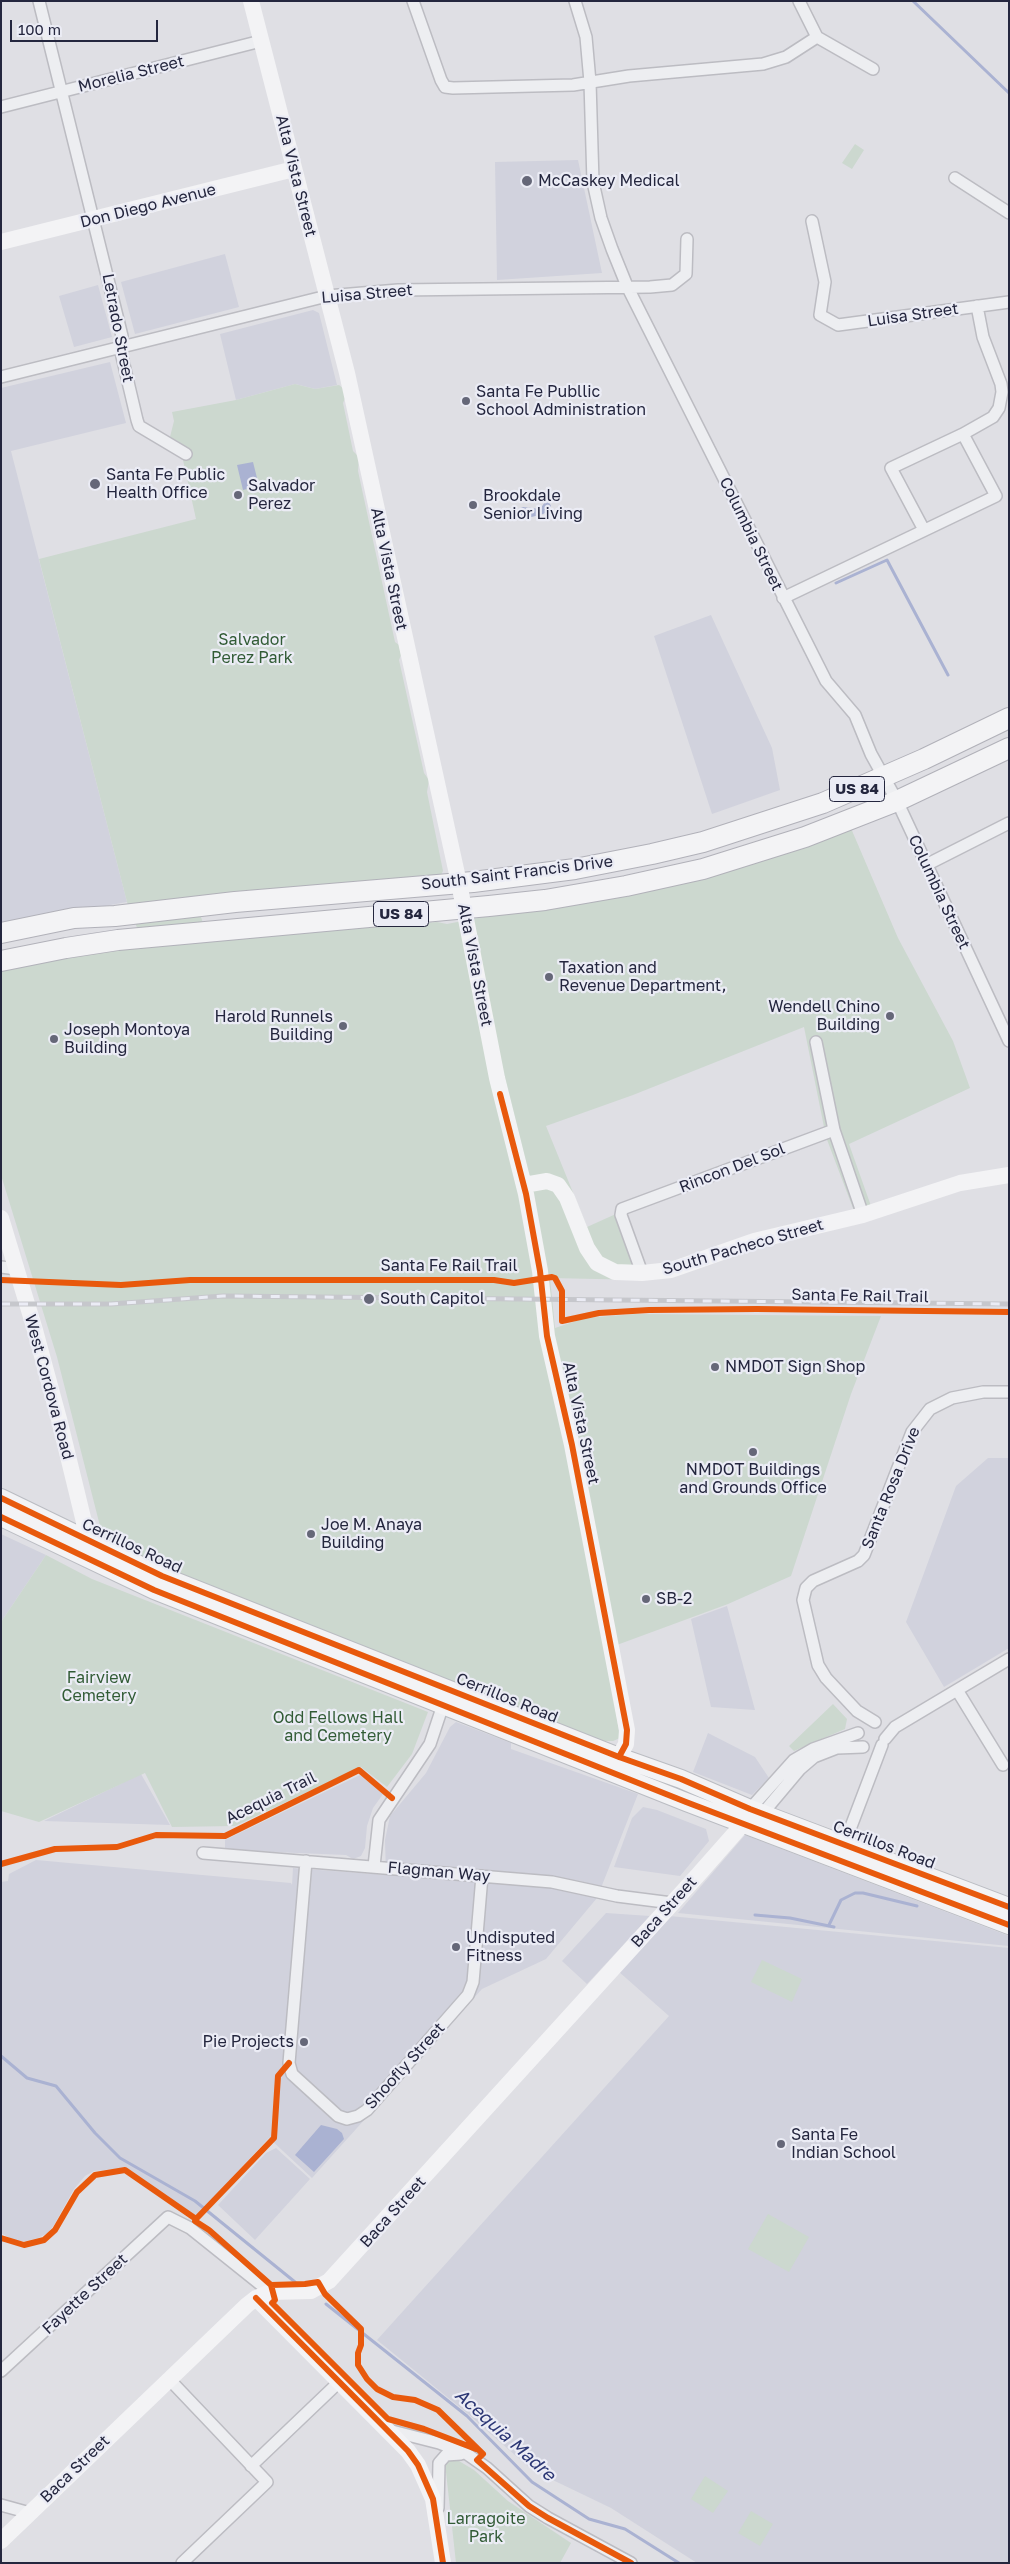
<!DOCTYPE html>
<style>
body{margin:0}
#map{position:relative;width:1010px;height:2564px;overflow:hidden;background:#dfdfe4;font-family:"Golos Text",sans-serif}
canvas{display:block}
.frame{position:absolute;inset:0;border:2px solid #24263e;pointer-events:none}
.scale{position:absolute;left:10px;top:20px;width:148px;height:22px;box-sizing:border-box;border:2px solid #24263e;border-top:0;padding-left:6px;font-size:15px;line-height:18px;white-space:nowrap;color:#24263e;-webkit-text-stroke:4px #ebecf5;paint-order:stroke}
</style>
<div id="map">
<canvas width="1010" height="2564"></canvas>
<div class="frame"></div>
<div class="scale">100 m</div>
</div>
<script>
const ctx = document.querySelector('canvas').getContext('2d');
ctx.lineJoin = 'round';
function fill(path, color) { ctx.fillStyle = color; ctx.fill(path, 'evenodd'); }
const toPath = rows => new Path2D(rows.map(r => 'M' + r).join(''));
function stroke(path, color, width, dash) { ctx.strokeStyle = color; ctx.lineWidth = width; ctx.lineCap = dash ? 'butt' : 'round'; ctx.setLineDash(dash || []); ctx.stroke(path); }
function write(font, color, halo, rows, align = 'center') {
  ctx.font = font + ' "Golos Text",sans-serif'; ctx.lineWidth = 4.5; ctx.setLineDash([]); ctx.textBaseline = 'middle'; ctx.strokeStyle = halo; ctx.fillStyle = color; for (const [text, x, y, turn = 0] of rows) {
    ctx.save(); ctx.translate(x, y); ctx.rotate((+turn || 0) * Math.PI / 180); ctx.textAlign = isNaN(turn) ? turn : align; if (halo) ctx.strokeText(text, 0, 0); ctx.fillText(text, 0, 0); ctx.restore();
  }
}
fill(toPath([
 [578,160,602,273,497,280,495,162],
 [225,254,239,307,135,334,121,282],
 [98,285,112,337,74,347,59,296],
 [313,310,319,313,337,385,315,389,295,384,236,400,220,334],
 [110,362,126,423,11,451,127,902,1,925,1,388],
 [711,615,772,748,780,790,712,814,654,636],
 [988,1458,1009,1458,1009,1648,944,1687,906,1622,956,1486],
 [1,1534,46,1555,1,1622],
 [727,1606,755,1710,711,1707,691,1619],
 [456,1722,511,1743,511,1749,638,1794,597,1898,546,1959,482,1989,312,2178,269,2138,196,2216,125,2168,94,2171,85,2176,74,2189,54,2225,48,2233,38,2238,26,2241,15,2241,1,2233,1,1882,8,1881,9,1874,36,1860,291,1883,292,1885,293,1868,386,1875,385,1840,390,1816,426,1773,450,1727],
 [708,1733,755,1757,769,1778,752,1795,693,1772],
 [141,1774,170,1825,44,1821],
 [360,1775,383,1794,373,1808,367,1826,365,1848,361,1856,353,1859,346,1855,225,1850,225,1840],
 [643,1807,657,1810,706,1829,709,1841,680,1876,614,1867,632,1818],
 [745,1835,1009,1936,1009,1946,678,1913],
 [606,1913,650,1916,587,1984,562,1961],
 [669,1916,1009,1948,1009,2563,697,2563,611,2508,532,2470,468,2414,377,2340,669,2016,618,1971],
 [276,2148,310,2179,255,2240,218,2205,266,2153]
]), '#d1d2dd');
fill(toPath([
 [855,144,864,150,852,169,842,163],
 [295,384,315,389,339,385,344,389,346,396,343,403,353,451,359,457,358,471,395,642,399,645,401,655,399,660,424,773,429,780,427,792,443,871,441,875,196,901,207,936,364,928,437,922,447,924,488,916,497,911,850,826,898,938,953,1041,970,1088,849,1144,871,1206,854,1211,826,1137,804,1027,633,1095,546,1126,587,1227,618,1213,643,1280,550,1278,555,1328,585,1318,635,1314,881,1316,851,1394,791,1576,728,1604,606,1649,620,1738,613,1741,600,1741,150,1562,109,1540,100,1526,57,1357,1,1175,1,966,143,943,127,902,39,559,196,519,179,442,170,437,174,421,172,412,236,400],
 [46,1555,92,1579,428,1712,412,1754,387,1787,361,1767,235,1826,172,1827,145,1773,39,1822,1,1811,1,1622],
 [833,1704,847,1719,845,1729,794,1751,789,1746],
 [762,1960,802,1979,792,2002,751,1982],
 [768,2214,809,2237,789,2272,748,2249],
 [454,2458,474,2470,508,2501,571,2543,560,2563,456,2563,445,2463],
 [705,2476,728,2491,713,2513,691,2499],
 [751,2511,773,2524,760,2546,738,2533]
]), '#ccd8cf');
fill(toPath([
 [253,462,259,486,243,490,237,465],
 [545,502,549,502,551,506,549,511,543,514,524,519,515,516,518,509,523,507,540,509],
 [321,2125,337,2129,342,2133,344,2139,314,2172,295,2155]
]), '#aab2d2');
stroke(toPath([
 [913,1,1009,93],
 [836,583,887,560,948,675],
 [755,1915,790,1918,834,1927],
 [829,1925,841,1900,855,1893,863,1893,917,1906],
 [1,2056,27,2078,56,2086,95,2133,120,2158,195,2201,295,2282],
 [326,2304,467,2416,532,2482,589,2519,625,2529,679,2563]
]), '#aab2d2', 3);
const street = toPath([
 [39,1,122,336,120,348,137,420,139,426,186,454],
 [413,1,441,80,445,87,453,88,573,85,629,76,763,64,786,57,817,37],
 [575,1,586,37,590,82,593,182,601,218,612,249,627,286,826,681,855,715,871,754,897,801,1009,1041],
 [799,1,817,37],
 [817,37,873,69],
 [1,107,261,41],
 [955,178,1009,213],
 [812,221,825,282,820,315,838,325,1009,302],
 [1,377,327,296,398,290,650,287,672,285,686,274,687,239],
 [924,530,891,468,963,434],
 [783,598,996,496,963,434,993,417,999,408,1002,392,1001,384,983,337,977,306],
 [926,865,1009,823],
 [816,1042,834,1130,863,1215],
 [1,1267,17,1269],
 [642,1273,621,1215,622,1209,834,1130],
 [957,1690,1003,1765],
 [875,1722,857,1711,826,1678,818,1665,803,1600,806,1588,813,1581,858,1561,864,1555,912,1432,930,1409,952,1398,983,1392,1009,1392],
 [885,1739,895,1727,1009,1659],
 [750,1809,794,1760,813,1749,858,1733],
 [763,1813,800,1769,814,1757,837,1748,863,1747],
 [844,1845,882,1745],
 [203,1853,552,1882,617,1896,672,1903],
 [306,1861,289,2063,292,2074,338,2116,347,2119,358,2116,367,2110,468,1995,473,1982,482,1876],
 [374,1866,379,1820,430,1744,443,1705,441,1701],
 [1,2371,168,2217,190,2228,270,2292],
 [169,2379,267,2482,182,2563],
 [388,2430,439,2443,467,2454,487,2468,529,2506,548,2518,631,2563],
 [251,2466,338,2383],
 [1,2505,30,2513],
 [438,2508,439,2463,446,2455,461,2454]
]);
const primary = toPath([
 [1,1498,162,1576,619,1757,681,1779,750,1809,1009,1907],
 [1,1517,154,1590,686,1802,1009,1925]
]);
const highway = toPath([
 [1,933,74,918,115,916,235,902,473,882,575,869,652,854,703,842,823,803,924,759,1009,718],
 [1,961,66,948,118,940,489,906,545,900,626,886,703,869,805,837,897,801,1009,748]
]);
stroke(street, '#bcbcc2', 14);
stroke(primary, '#babcc2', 20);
stroke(highway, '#b1b1b9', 22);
stroke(street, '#edeef1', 11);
stroke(toPath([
 [251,1,347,373,459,883,497,1078,526,1194,540,1271,547,1336,572,1445,627,1730,626,1744,619,1757],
 [1,242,294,169],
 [524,1185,547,1181,558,1185,567,1198,587,1248,597,1263,615,1272,642,1273,671,1270,754,1241,863,1215,960,1183,1009,1175],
 [1,1218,35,1330,59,1419,84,1522,85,1550],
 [256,2298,408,2451,418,2465,433,2499,443,2563],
 [1,2541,247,2305,256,2298,270,2292,311,2291,329,2281,698,1875,743,1824,748,1813]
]), '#f3f3f5', 16);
stroke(primary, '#f3f3f5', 18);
stroke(highway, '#f3f3f5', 20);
const rail = toPath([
 [1,1304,111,1304,223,1296,1009,1304]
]);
stroke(rail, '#c6c7cc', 5);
stroke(rail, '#ebecf5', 3, [9]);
stroke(toPath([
 [500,1094,526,1194,540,1271,547,1336,572,1445,627,1730,626,1744,619,1757],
 [1,1280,121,1285,190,1280,494,1280,514,1283,552,1277,555,1278,562,1291,562,1321,599,1313,649,1310,757,1309,1009,1312],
 [1,1498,162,1576,619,1757,681,1779,750,1809,1009,1907],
 [1,1517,154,1590,686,1802,1009,1925],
 [1,1864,55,1849,117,1847,156,1835,225,1836,359,1770,392,1798],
 [196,2219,274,2138,278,2076,289,2063],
 [1,2238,24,2245,44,2240,55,2230,77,2192,95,2175,125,2170,196,2219,195,2221,209,2230,271,2285],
 [271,2285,305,2284,318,2282,325,2294,361,2329,361,2345,358,2353,358,2365,367,2379,377,2389,393,2397,415,2400,438,2410,483,2454,477,2460,529,2506,548,2518,631,2563],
 [271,2285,275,2300,272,2303,388,2419,424,2429,476,2449],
 [256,2298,408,2451,418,2465,433,2499,443,2563]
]), '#e8590c', 6);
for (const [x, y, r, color] of [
 [527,181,6,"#656778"],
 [466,401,5,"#656778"],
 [95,484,6,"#656778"],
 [238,495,5,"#656778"],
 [473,505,5,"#656778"],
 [549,977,5,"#656778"],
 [890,1016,5,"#656778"],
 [343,1026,5,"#656778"],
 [54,1039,5,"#656778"],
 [369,1299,6,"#656778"],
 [715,1367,5,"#656778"],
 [753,1452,5,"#656778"],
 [311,1534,5,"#656778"],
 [646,1599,5,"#656778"],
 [456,1947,5,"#656778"],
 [304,2042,5,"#656778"],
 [781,2144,5,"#656778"]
]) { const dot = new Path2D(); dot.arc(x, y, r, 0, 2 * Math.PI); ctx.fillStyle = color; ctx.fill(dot); stroke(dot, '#ebecf5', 2); }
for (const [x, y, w] of [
 [857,789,55],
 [401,914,55]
]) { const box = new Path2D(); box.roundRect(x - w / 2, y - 12.5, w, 25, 4); ctx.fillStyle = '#ebecf5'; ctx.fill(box); stroke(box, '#24263e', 1); }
write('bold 15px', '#24263e', null, [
 ["US 84",857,789],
 ["US 84",401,914]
]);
write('16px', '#24263e', '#ebecf5', [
 ["Morelia Street",131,74,-14],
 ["Alta Vista Street",296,176,76],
 ["Don Diego Avenue",148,206,-14],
 ["Luisa Street",367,294,-5],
 ["Luisa Street",913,315,-8],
 ["Letrado Street",118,328,79],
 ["Columbia Street",751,534,64],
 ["Alta Vista Street",389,569,78],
 ["South Saint Francis Drive",517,873,-7],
 ["Columbia Street",939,892,65],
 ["Alta Vista Street",475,965,79],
 ["Rincon Del Sol",732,1168,-21],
 ["South Pacheco Street",743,1247,-16],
 ["Santa Fe Rail Trail",449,1266],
 ["Santa Fe Rail Trail",860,1296,1],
 ["West Cordova Road",49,1387,75],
 ["Alta Vista Street",581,1423,78],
 ["Santa Rosa Drive",891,1488,-68],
 ["Cerrillos Road",132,1546,25],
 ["Cerrillos Road",507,1698,22],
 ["Acequia Trail",271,1798,-26],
 ["Cerrillos Road",884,1845,21],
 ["Flagman Way",439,1872,5],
 ["Baca Street",664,1912,-48],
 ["Shoofly Street",405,2066,-48],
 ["Baca Street",393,2212,-48],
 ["Fayette Street",85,2294,-43],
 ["Baca Street",75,2469,-44]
]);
write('16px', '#24263e', '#ebecf5', [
 ["McCaskey Medical",538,181],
 ["Santa Fe Publlic",476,392],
 ["School Administration",476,410],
 ["Santa Fe Public",106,475],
 ["Health Office",106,493],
 ["Salvador",248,486],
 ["Perez",248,504],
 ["Brookdale",483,496],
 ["Senior Living",483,514],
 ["Taxation and",559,968],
 ["Revenue Department,",559,986],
 ["Wendell Chino",880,1007,"right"],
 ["Building",880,1025,"right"],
 ["Harold Runnels",333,1017,"right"],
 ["Building",333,1035,"right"],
 ["Joseph Montoya",64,1030],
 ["Building",64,1048],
 ["South Capitol",380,1299],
 ["NMDOT Sign Shop",725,1367],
 ["NMDOT Buildings",753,1470,"center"],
 ["and Grounds Office",753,1488,"center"],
 ["Joe M. Anaya",321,1525],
 ["Building",321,1543],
 ["SB-2",656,1599],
 ["Undisputed",466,1938],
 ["Fitness",466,1956],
 ["Pie Projects",294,2042,"right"],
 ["Santa Fe",791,2135],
 ["Indian School",791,2153]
], 'left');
write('16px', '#315b35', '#ebecf5', [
 ["Salvador",252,640],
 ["Perez Park",252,658],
 ["Fairview",99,1678],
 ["Cemetery",99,1696],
 ["Odd Fellows Hall",338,1718],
 ["and Cemetery",338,1736],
 ["Larragoite",486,2519],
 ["Park",486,2537]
]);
write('italic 18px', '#2c3775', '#ebecf5', [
 ["Acequia Madre",505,2435,42]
]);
</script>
